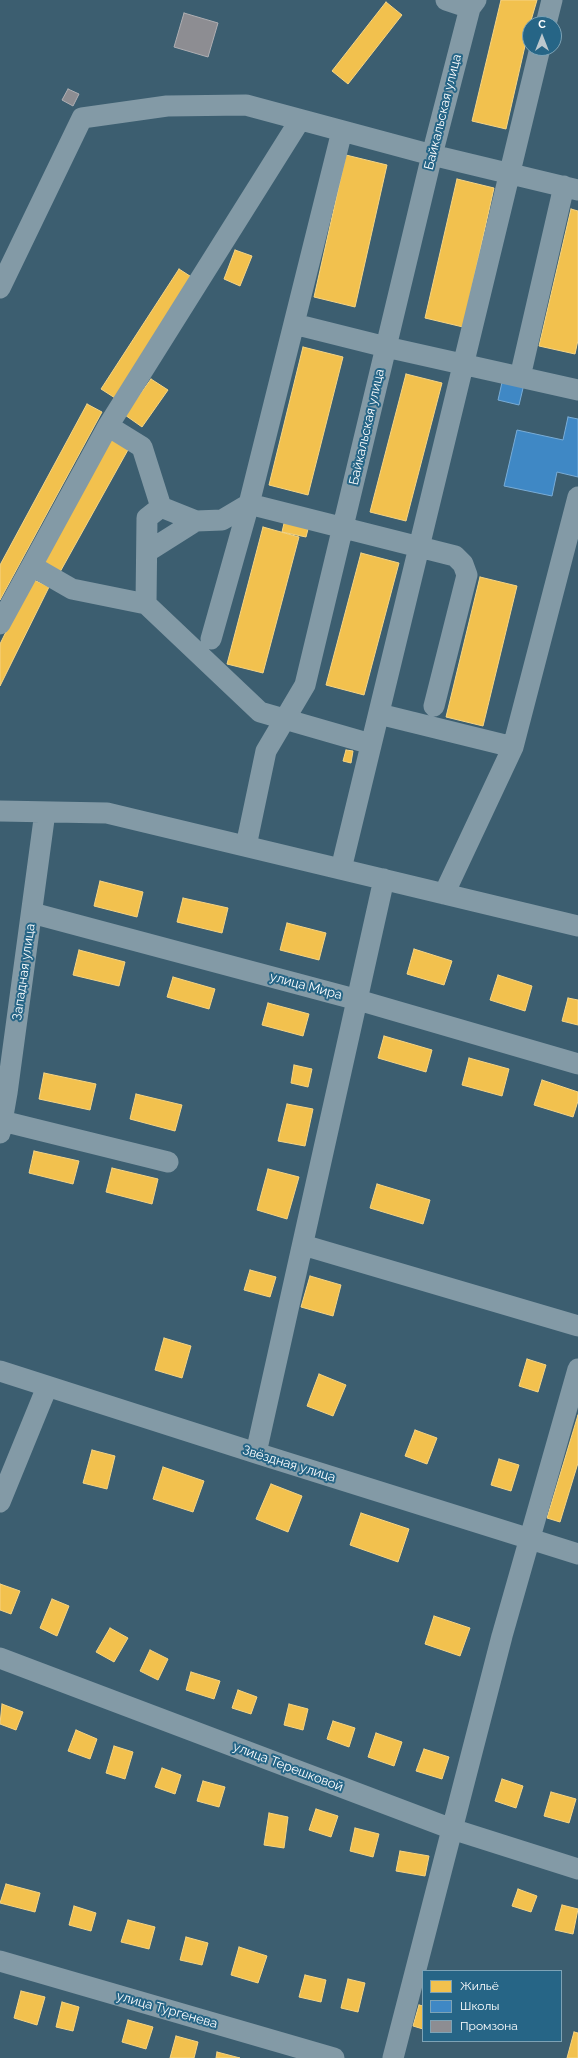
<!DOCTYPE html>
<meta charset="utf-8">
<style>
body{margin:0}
#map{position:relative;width:578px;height:2058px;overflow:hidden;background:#3c5e70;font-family:Raleway,sans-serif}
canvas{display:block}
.legend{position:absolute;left:422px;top:1970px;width:140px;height:72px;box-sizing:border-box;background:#266586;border:1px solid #7da3b6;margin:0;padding:5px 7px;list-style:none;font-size:12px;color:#fff}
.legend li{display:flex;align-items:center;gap:8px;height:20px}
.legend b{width:20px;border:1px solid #7da3b6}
.north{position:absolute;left:522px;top:16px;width:40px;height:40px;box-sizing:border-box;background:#266586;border:1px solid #7da3b6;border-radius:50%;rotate:0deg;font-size:11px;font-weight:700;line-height:16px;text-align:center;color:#fff}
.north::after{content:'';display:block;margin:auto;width:14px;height:18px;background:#bbc7cd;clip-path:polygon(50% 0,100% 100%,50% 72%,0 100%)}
</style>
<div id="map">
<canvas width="578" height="2058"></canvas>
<ul class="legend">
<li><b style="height:11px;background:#f2c14e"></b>Жильё</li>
<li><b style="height:11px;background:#3f88c5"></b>Школы</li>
<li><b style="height:11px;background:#8d8d92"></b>Промзона</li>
</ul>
<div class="north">С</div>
</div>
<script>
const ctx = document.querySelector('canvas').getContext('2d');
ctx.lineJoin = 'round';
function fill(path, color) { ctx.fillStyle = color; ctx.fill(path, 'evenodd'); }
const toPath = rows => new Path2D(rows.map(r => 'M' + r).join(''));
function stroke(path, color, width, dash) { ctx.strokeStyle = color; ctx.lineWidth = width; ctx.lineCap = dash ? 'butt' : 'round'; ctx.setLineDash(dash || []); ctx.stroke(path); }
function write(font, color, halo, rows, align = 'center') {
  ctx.font = font + ' Raleway,sans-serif'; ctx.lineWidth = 4; ctx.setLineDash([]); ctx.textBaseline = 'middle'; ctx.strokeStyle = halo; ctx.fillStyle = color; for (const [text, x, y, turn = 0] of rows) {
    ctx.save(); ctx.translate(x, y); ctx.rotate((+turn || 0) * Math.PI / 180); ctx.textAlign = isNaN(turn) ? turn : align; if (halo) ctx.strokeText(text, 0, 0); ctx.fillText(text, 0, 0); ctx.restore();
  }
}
const homes = toPath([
 [501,0,537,0,530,24,506,129,472,121,501,0],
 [386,2,402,15,348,84,332,71,386,2],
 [346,155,387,165,355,307,314,297,346,155],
 [457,179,494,188,463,327,425,318,457,179],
 [571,209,578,211,578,340,575,354,539,346,571,209],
 [235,250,252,256,240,286,224,279,235,250],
 [179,269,193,278,115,398,101,389,179,269],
 [303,347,343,357,308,495,269,485,303,347],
 [406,374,442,383,406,521,370,512,406,374],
 [151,379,168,390,142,427,125,415,151,379],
 [87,404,102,412,0,600,0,565,87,404],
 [110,438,129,448,60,572,41,562,110,438],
 [285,519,309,525,306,537,282,532,285,519],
 [263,527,299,537,263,673,227,664,263,527],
 [361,553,399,563,364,695,326,685,361,553],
 [480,577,517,586,483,726,446,717,480,577],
 [32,579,49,587,0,686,0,644,32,579],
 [346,750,353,751,351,763,343,761,346,750],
 [100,881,143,892,137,917,94,906,100,881],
 [183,898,228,908,222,933,177,922,183,898],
 [287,923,326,933,319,960,280,950,287,923],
 [414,949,452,961,444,985,407,974,414,949],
 [79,950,125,962,119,986,73,975,79,950],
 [498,975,532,986,525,1011,490,1000,498,975],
 [173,977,215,989,209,1009,167,997,173,977],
 [568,998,578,1000,578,1025,562,1021,568,998],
 [268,1003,309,1014,303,1036,262,1025,268,1003],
 [384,1036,432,1050,426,1072,378,1058,384,1036],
 [469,1058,509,1069,502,1096,462,1085,469,1058],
 [294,1065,312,1069,308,1087,291,1083,294,1065],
 [44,1073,96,1084,90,1110,39,1099,44,1073],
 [542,1080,578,1092,578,1101,573,1117,534,1105,542,1080],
 [136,1094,182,1105,175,1131,130,1119,136,1094],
 [287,1104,313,1109,305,1146,278,1141,287,1104],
 [34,1151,79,1161,73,1184,29,1173,34,1151],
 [112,1168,158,1179,152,1204,106,1192,112,1168],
 [268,1169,299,1177,287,1219,257,1210,268,1169],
 [377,1184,430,1200,423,1224,370,1208,377,1184],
 [250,1270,276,1277,270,1297,244,1290,250,1270],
 [310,1276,341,1285,333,1316,301,1307,310,1276],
 [164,1338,191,1346,182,1378,155,1370,164,1338],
 [527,1359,546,1365,538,1392,519,1386,527,1359],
 [319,1374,346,1385,333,1416,307,1406,319,1374],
 [578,1415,578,1463,560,1522,547,1518,578,1415],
 [415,1430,437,1438,427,1464,405,1456,415,1430],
 [92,1450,115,1456,107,1489,83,1483,92,1450],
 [499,1459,519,1465,511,1491,491,1485,499,1459],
 [163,1467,204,1481,193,1512,153,1499,163,1467],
 [271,1484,302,1496,288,1532,256,1519,271,1484],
 [361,1513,409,1529,398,1562,350,1545,361,1513],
 [0,1584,20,1591,11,1614,0,1610,0,1584],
 [52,1599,69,1606,57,1636,40,1628,52,1599],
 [434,1616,470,1628,460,1656,425,1644,434,1616],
 [110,1628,128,1638,114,1662,96,1652,110,1628],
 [150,1650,168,1659,158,1680,140,1671,150,1650],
 [191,1672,220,1681,214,1699,186,1690,191,1672],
 [238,1690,257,1697,251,1714,232,1708,238,1690],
 [2,1704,23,1712,16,1730,0,1724,2,1704],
 [289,1704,308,1709,303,1730,284,1725,289,1704],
 [333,1721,355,1728,349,1747,327,1739,333,1721],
 [76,1730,97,1739,90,1759,68,1751,76,1730],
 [376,1733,402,1742,394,1766,368,1757,376,1733],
 [114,1746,133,1752,125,1779,106,1773,114,1746],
 [424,1749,449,1757,442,1779,416,1771,424,1749],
 [162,1768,181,1775,175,1794,155,1787,162,1768],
 [502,1779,523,1786,516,1808,495,1801,502,1779],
 [203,1781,225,1787,219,1807,197,1801,203,1781],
 [551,1792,576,1799,569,1823,544,1816,551,1792],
 [316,1809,338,1816,331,1837,309,1830,316,1809],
 [269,1813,288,1817,284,1848,264,1845,269,1813],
 [355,1828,379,1834,373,1857,350,1851,355,1828],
 [400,1851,429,1856,425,1876,396,1871,400,1851],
 [6,1884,40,1893,35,1912,0,1903,6,1884],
 [518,1889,537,1896,531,1912,512,1906,518,1889],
 [562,1905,578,1909,573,1934,555,1930,562,1905],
 [74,1906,96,1913,91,1931,69,1925,74,1906],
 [128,1920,155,1927,149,1949,121,1942,128,1920],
 [186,1937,208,1943,202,1965,180,1960,186,1937],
 [239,1947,267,1956,258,1983,231,1975,239,1947],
 [305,1975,326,1980,321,2002,299,1997,305,1975],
 [348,1979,365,1983,358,2012,341,2008,348,1979],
 [21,1991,45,1997,37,2025,14,2018,21,1991],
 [62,2002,79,2007,73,2031,56,2027,62,2002],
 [419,2005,423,2006,423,2029,413,2026,419,2005],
 [128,2020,153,2027,146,2049,122,2042,128,2020],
 [574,2032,578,2033,578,2058,567,2058,574,2032],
 [176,2036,198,2042,194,2058,170,2058,176,2036],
 [217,2052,240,2058,216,2058,217,2052]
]);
fill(homes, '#f2c14e');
stroke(homes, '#f6d483', 1);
const schools = toPath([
 [503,378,524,384,519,405,498,400,503,378],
 [568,417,578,419,578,477,557,472,552,496,504,486,517,430,563,440,568,417]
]);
fill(schools, '#3f88c5');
stroke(schools, '#79acd6', 1);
const industry = toPath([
 [184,13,218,23,208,57,174,47,184,13],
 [68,89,79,94,73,106,62,100,68,89]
]);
fill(industry, '#8d8d92');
stroke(industry, '#afafb3', 1);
stroke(toPath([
 [446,0,470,8,476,0],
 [546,24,552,0],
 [300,120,108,426,142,447,161,507,196,521,222,520,249,504,455,556,463,564,467,575,434,706],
 [0,288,82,118,167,106,246,105,432,155,578,190],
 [294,324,386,347,578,390],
 [520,377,564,186],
 [147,552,196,521],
 [32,566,72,589,146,604,260,712,371,744],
 [146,604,147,518,161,507],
 [0,624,108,426],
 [211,639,249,504,342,131],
 [379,714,513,747],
 [0,811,107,813,578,926],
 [246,846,266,751,305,685,432,155,470,8,469,0],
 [341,869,540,48],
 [444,894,513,747,578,497],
 [32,913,358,1000,578,1064],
 [2,1121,168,1162],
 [0,1133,7,1093,45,812],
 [303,1245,578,1326],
 [0,1371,256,1453,578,1554],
 [256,1453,384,879],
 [0,1502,47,1387],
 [0,1658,452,1829,578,1869],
 [0,1961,334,2058],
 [393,2058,502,1636,578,1369]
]), '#839aa6', 21);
write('13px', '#fff', '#266586', [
 ["Байкальская улица",443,112,-76],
 ["Байкальская улица",367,427,-77],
 ["Западная улица",24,972,-82],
 ["улица Мира",306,986,15],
 ["Звёздная улица",289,1464,17],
 ["улица Терешковой",288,1767,21],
 ["улица Тургенева",167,2010,16]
]);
</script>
